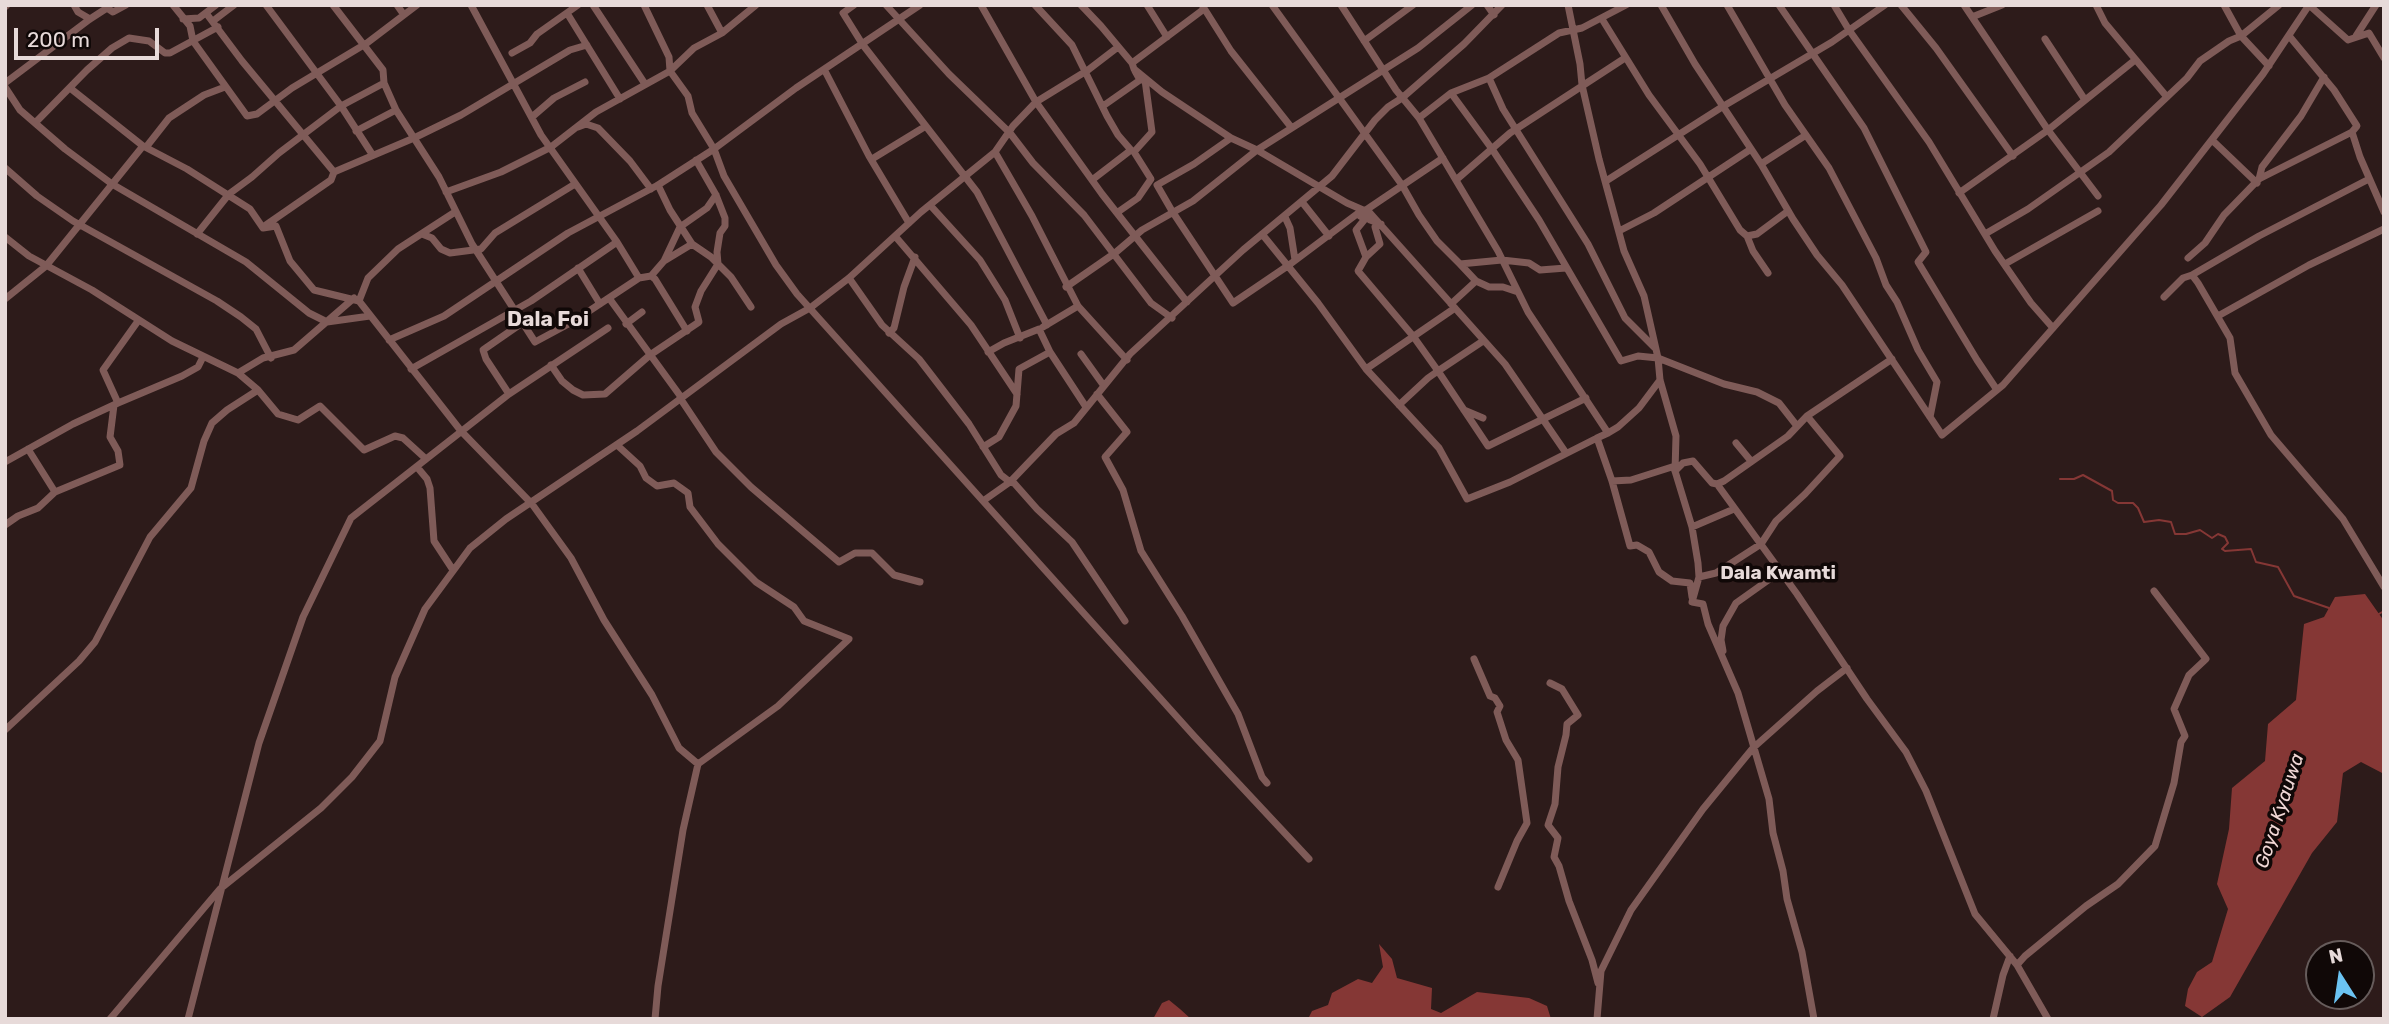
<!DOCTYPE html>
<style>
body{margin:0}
#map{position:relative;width:2389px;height:1024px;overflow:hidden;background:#2d1b1a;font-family:Rubik,sans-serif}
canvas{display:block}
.frame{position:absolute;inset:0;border:7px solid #e7dad9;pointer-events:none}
.north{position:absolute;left:2305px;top:940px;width:70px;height:70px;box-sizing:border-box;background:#100807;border:2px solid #665c5b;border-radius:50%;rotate:348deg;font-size:19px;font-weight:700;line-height:28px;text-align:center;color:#e7dad9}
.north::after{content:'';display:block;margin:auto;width:24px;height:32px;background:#6bc3f2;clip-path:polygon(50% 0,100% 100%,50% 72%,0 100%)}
.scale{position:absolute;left:14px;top:28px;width:145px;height:32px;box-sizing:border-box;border:4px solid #e7dad9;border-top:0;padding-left:9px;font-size:21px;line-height:24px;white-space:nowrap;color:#e7dad9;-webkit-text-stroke:5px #100807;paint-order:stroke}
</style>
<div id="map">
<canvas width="2389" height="1024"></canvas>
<div class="frame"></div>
<div class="north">N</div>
<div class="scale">200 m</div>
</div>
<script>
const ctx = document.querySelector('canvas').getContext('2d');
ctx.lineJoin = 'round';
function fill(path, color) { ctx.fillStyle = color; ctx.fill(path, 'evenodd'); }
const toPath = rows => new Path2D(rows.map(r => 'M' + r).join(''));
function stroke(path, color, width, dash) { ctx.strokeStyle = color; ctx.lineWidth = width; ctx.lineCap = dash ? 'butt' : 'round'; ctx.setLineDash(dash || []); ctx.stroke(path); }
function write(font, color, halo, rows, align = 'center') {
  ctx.font = font + ' Rubik,sans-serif'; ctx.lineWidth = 7; ctx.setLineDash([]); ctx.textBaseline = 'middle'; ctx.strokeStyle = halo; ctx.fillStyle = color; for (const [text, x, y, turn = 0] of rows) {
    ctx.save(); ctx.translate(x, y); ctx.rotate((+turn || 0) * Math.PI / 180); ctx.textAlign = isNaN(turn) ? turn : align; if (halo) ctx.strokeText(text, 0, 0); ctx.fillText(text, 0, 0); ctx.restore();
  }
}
fill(toPath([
 [2365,594,2384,621,2384,774,2361,762,2343,773,2337,822,2312,853,2230,997,2202,1017,2185,1006,2188,989,2197,972,2212,962,2228,909,2217,884,2229,829,2232,788,2265,761,2268,724,2296,700,2304,624,2324,617,2335,597],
 [1379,944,1392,959,1397,978,1432,988,1431,1009,1441,1013,1477,992,1529,998,1547,1006,1551,1019,1308,1019,1312,1011,1328,1005,1332,993,1358,979,1372,983,1383,967],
 [1169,1000,1180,1009,1191,1019,1153,1019,1162,1003]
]), '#853735');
stroke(toPath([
 [2060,479,2074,479,2083,475,2112,491,2113,500,2118,503,2133,503,2138,508,2144,522,2159,520,2171,522,2175,534,2186,534,2200,530,2212,538,2218,534,2225,537,2228,543,2222,549,2225,551,2251,549,2256,562,2278,567,2294,596,2329,608],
 [2377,615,2384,611]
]), '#853735', 2);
stroke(toPath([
 [74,5,78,12,90,19],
 [173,5,190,26,193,41,247,116,257,114,292,88,367,43,417,5],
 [266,5,341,106,372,154],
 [333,5,383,70,384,83],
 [397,5,404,15],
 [593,5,645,84],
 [644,5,669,57,670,71,688,96,692,113,714,149,724,176,776,265,797,294,1195,737,1309,859],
 [707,5,722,33],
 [854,5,843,13,863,45,977,192,1047,325],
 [886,5,949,74,1010,133,1033,163,1084,215,1151,303,1172,318],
 [981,5,1036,102,1102,194,1187,302],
 [1035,5,1072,45,1107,116,1118,135,1131,150,1092,180],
 [1081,5,1101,26,1132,63,1134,69,1162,92,1231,138,1257,150,1347,203,1370,213,1505,364,1566,453],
 [1147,5,1167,37],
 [1202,5,1231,51,1291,127],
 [1272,5,1402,185,1419,215,1437,241,1460,264,1502,260,1529,263,1540,270,1566,268],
 [1341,5,1396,90,1419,118,1498,251,1528,312,1608,433,1597,438,1612,481,1630,546,1637,545,1649,552,1659,572,1672,581,1690,583,1692,597],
 [1487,5,1494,15],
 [1568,5,1580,64,1582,85,1599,159,1624,251,1644,296,1658,358,1660,380,1676,436,1675,471,1692,527,1698,563,1699,577,1692,602,1703,604,1708,624,1738,693,1769,799,1773,833,1783,871,1787,899,1802,952,1814,1019],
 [1661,5,1695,64,1761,164,1793,219,1817,255,1842,285,1942,435,2003,385,2161,205,2263,74,2309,5,2348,40,2369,33,2384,58],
 [1727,5,1785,105,1829,168,1876,258,1886,285,1897,302,1918,350,1937,382,1930,417],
 [1779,5,1864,128,1926,252,1918,262,1977,360,1997,390],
 [1834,5,1849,30,1929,142,1995,251,2031,303,2053,328],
 [1901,5,1936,48,2013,156],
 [1964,5,2048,130,2098,196],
 [2096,5,2105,23,2167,97],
 [2224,5,2241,36,2269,66],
 [5,7,7,5],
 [206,13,242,61,334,172,414,138,461,115,570,50,587,45],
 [567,13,620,99],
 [1972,17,2002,5],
 [183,19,199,18,216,5],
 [1602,19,1649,95,1700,164,1740,230,1747,236,1757,234,1788,211],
 [213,21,234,5],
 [2356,36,2376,5],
 [2290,37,2334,90,2357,126,2352,132,2360,157,2384,212],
 [2045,39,2085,100],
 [1364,41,1413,5],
 [512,53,530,43,537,34,578,5],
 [1132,63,1204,9],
 [825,71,869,156,909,223],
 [1489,78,1503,109,1588,244,1625,318,1654,347],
 [5,83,90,19,107,8,113,12,126,5],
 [5,87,20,110,65,149,112,184,246,262,309,313,327,322,370,316],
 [70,88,143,146,187,169,250,209,263,228,276,226,290,261,314,290,359,301,461,431,532,504,571,558,604,620,652,695,679,748,698,764],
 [1451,93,1492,149,1539,220,1621,361,1638,356,1658,358,1724,384,1757,392,1779,403,1797,426],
 [1103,106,1140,80],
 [532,117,554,98,585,82],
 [1419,118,1451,93,1489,78,1559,33,1582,28,1626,5],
 [35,123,87,70,112,48,129,38,149,41,165,53,170,53,218,27],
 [578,127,586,124,598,128,630,161,651,189],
 [356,131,396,110],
 [1231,138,1194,164,1157,185,1172,211,1233,303,1289,265,1357,214,1363,213,1370,220,1381,224,1375,227,1380,244,1366,257,1358,271,1413,336,1438,371,1428,378,1399,405],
 [2212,140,2257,183],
 [147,146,169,118,204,95,225,87],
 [995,152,1032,216,1078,306,1127,360],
 [872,159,926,126],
 [1761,164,1806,135],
 [5,168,37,196,73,221,217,301,241,317,256,329,271,358],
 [2259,179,2262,167,2301,116,2324,77],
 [1456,180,1510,133,1625,58],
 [1606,181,1722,107,1832,42,1885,5],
 [658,185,670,210,692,244,711,257,731,277,751,307],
 [446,192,501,172,551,147,596,112,670,71,694,48,722,33,756,5],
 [1959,193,2048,130,2135,60],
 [1302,202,1329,236],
 [930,205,980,260,1005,300,1020,338],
 [1366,210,1443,158],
 [1118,212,1138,198,1151,179,1134,152,1152,132,1145,80,1140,80,1135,71],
 [1360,216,1365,219,1356,230,1366,257],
 [1285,217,1290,228,1295,260],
 [266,225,331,180,334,172],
 [1619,231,1654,213,1751,149],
 [197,234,229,194,252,177,279,153,341,106,384,83,396,110,439,177,472,244,535,342,574,321,639,278,617,242,541,135,471,5],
 [422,234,432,238,441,249,450,253,481,249,495,233,575,184],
 [1262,234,1318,303,1366,369,1439,448,1467,499,1510,482,1597,438],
 [1985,234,2028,209,2109,152,2187,78,2200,61,2229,41,2241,36,2279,5],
 [895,236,971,325,1017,394],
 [1747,236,1753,251,1768,273],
 [5,237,29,256,92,290,172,341,238,373,258,390,278,414,298,420,320,406,364,450,395,436,403,438,426,459],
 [2188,258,2205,243,2224,215,2259,179,2352,132],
 [664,261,692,244],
 [1460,264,1476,281,1489,287,1503,287,1518,292],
 [2005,264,2098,211],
 [578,268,600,304],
 [2192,275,2259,236,2369,179],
 [651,276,664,261,680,227,707,208,716,195],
 [639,278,651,276,655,279,687,331],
 [849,278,882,325,919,359,969,424,1001,475,1010,482,1056,434,1074,423,1130,354,1243,250,1332,176,1375,120,1388,107,1402,98,1464,44,1502,5],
 [1066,287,1115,253,1142,230,1193,201,1257,150,1418,48,1472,5],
 [2164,297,2183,278,2192,275,2198,283,2230,338,2235,373,2271,435,2343,519,2384,587],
 [609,298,681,397],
 [5,299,46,266,143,146],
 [359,301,368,278,398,249,455,212],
 [1451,304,1476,281],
 [2218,316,2309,265,2384,229],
 [626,324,642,312],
 [1043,327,1078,306],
 [889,333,894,328,904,287,915,257],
 [389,340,444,316,568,233,658,185,714,149,796,88,920,5],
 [1483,341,1438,371,1488,446,1586,398],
 [1050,352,1086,407],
 [1081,354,1104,386],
 [551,365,562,381,573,390,583,395,605,394,650,355,699,322,695,307,701,291,718,264,717,252,720,233,725,226,725,218,716,195,696,160],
 [411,369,531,301,617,242],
 [1366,369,1455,308],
 [238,373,263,358,294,350,354,298],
 [509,394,486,359,483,350,522,323],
 [1097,394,1127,432,1105,457,1123,490,1141,551,1182,616,1238,714,1262,777,1267,783],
 [680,398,716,452,751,487,839,562,855,553,872,553,894,575,920,582],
 [118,403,182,376,198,367,203,357],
 [1464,410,1483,418],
 [1608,433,1618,427,1639,408,1660,380],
 [1736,443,1751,461],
 [617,445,640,466,646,478,657,486,674,483,688,493,690,507,718,544,756,582,794,607,804,621,849,639,778,706,698,764,683,830,658,986,655,1019],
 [983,447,999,437,1016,406,1019,369,1050,352,1039,329,1004,343,988,352],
 [28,449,55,492,120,465,118,451,110,437,114,405],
 [5,462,73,424,118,403,103,370,138,321],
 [417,467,427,479,430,488,434,541,453,570],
 [1675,471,1683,463,1693,461,1712,483,1717,484,1724,481,1788,436,1807,416,1892,359],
 [1612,481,1631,480,1675,466],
 [1717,484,1797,594,1867,699,1906,752,1926,791,1975,914,2017,965,2048,1019],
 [983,501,1010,482,1014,483,1037,509,1072,542,1125,621],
 [5,525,18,516,38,508,55,492],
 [1692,527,1734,509],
 [1699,577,1716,573,1761,544,1776,521,1805,494,1840,456,1807,416],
 [1723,651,1721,640,1723,626,1736,603,1781,571],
 [1474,659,1490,696,1495,698,1500,706,1497,712,1506,740,1518,760,1527,823,1517,841,1498,887],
 [1550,683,1562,689,1578,715,1567,724,1566,735,1558,767,1555,804,1548,825,1558,838,1554,857,1559,866,1569,901,1592,960,1598,983],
 [5,730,79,661,95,642,150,537,191,488,204,441,212,423,227,410,258,390],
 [2017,965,2025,956,2086,906,2118,884,2155,846,2174,783,2181,742,2185,736,2174,709,2189,675,2206,659,2154,591],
 [110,1019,220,889,321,808,352,777,380,741,395,677,425,609,470,548,506,519,637,431,781,324,810,308,849,278,921,212,995,152,1013,126,1036,102,1088,70,1118,47],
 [188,1019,259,743,303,617,351,518,509,394,608,328],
 [1597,1019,1601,971,1631,910,1703,809,1753,748,1817,691,1847,668],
 [1993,1019,2003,975,2010,956]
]), '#7f5b58', 7);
write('bold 19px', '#e7dad9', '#100807', [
 ["Dala Kwamti",1778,574]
]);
write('italic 19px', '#f0d7d5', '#100807', [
 ["Goya Kyauwa",2280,811,-72]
]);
write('bold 21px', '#e7dad9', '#100807', [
 ["Dala Foi",548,320]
]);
</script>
